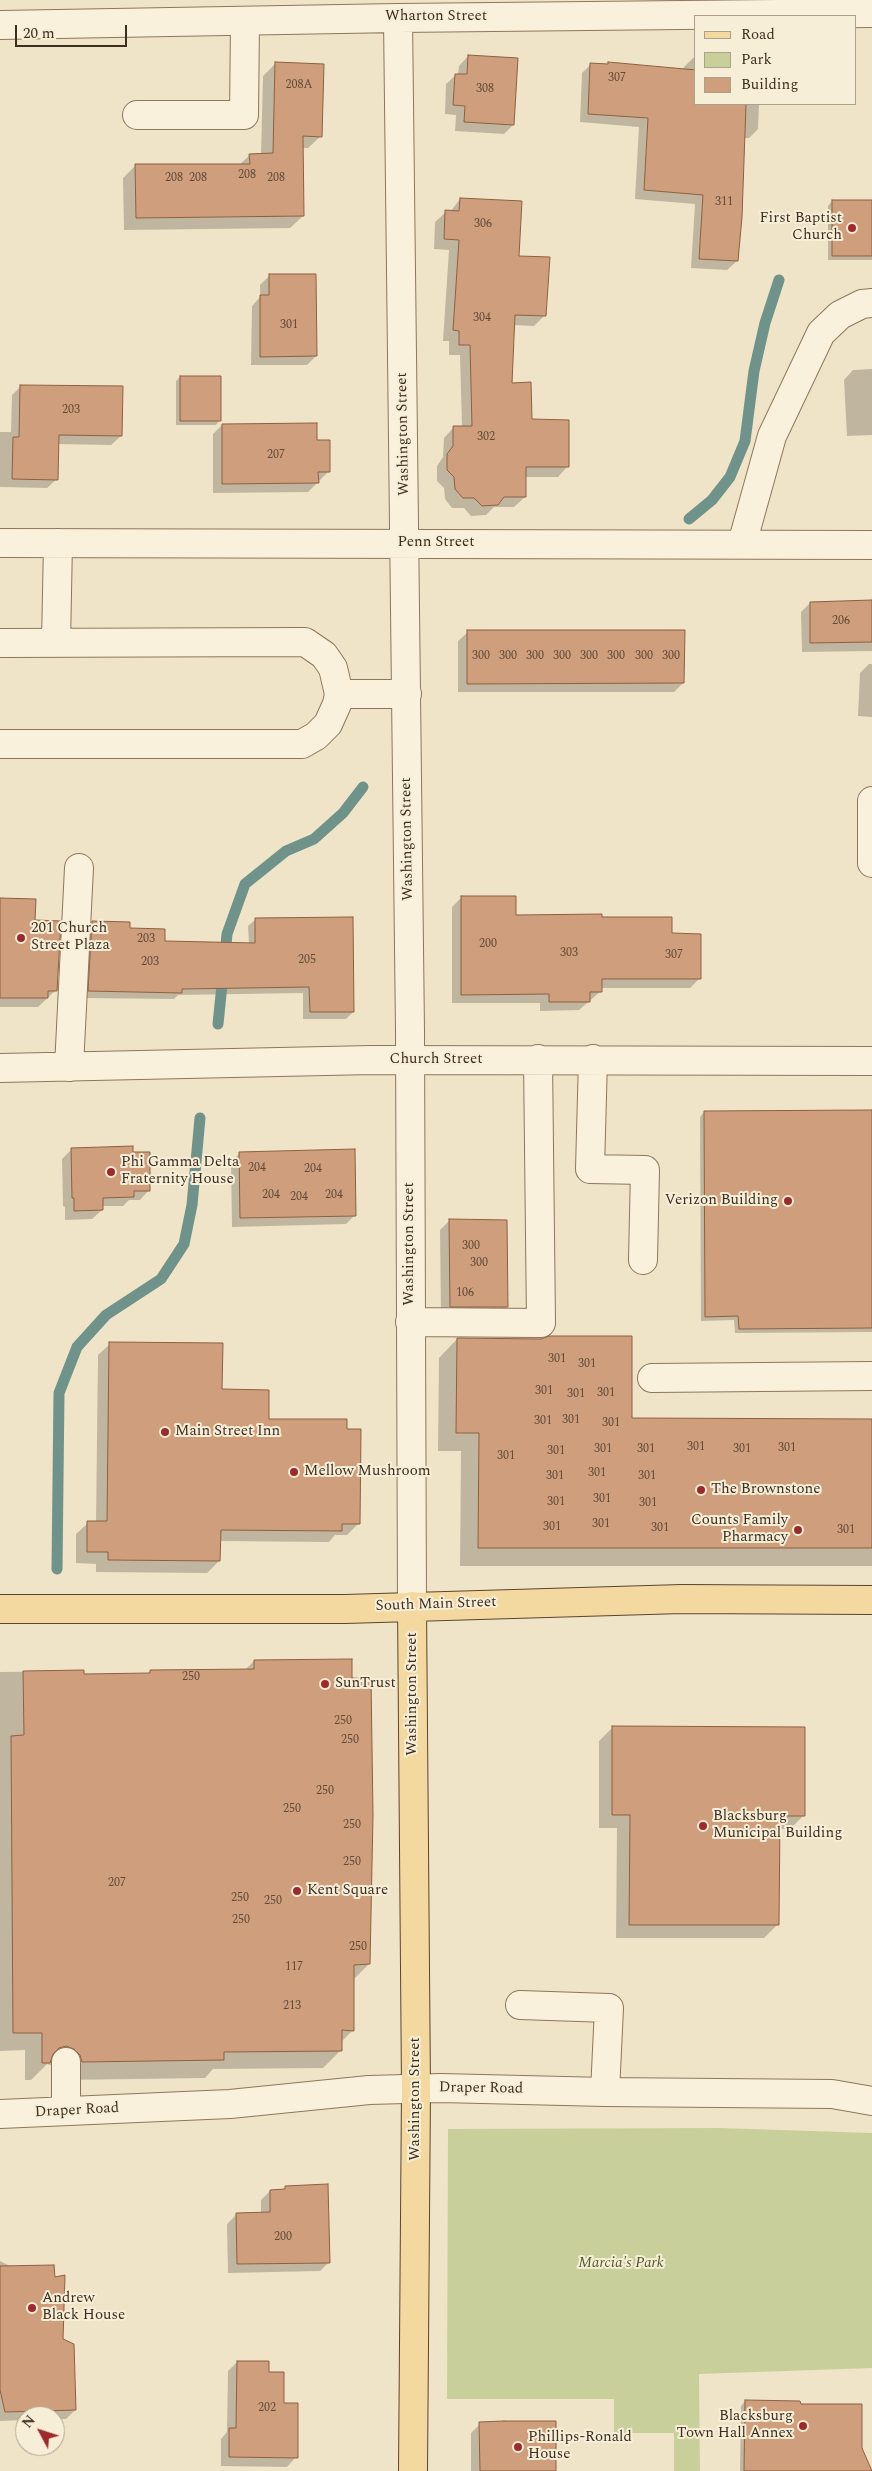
<!DOCTYPE html>
<style>
body{margin:0}
#map{position:relative;width:872px;height:2471px;overflow:hidden;background:#f0e4c8;font-family:Spectral,serif}
canvas{display:block}
.legend{position:absolute;left:694px;top:15px;width:162px;height:90px;box-sizing:border-box;background:#f7eed8;border:1px solid #ada18e;margin:0;padding:6px 9px;list-style:none;font-size:15px;color:#3d2e20}
.legend li{display:flex;align-items:center;gap:10px;height:25px}
.legend b{width:25px;border:1px solid #ada18e}
.north{position:absolute;left:15px;top:2406px;width:50px;height:50px;box-sizing:border-box;background:#f7eed8;border:1px solid #ada18e;border-radius:50%;rotate:310deg;font-size:14px;font-weight:700;line-height:20px;text-align:center;color:#3d2e20}
.north::after{content:'';display:block;margin:auto;width:18px;height:22px;background:#9e2a2b;clip-path:polygon(50% 0,100% 100%,50% 72%,0 100%)}
.scale{position:absolute;left:15px;top:25px;width:112px;height:22px;box-sizing:border-box;border:2px solid #3d2e20;border-top:0;padding-left:6px;font-size:15px;line-height:18px;white-space:nowrap;color:#3d2e20;-webkit-text-stroke:4px #f7eed8;paint-order:stroke}
</style>
<div id="map">
<canvas width="872" height="2471"></canvas>
<ul class="legend">
<li><b style="height:6px;background:#f3d9a0"></b>Road</li>
<li><b style="height:14px;background:#c9cf9b"></b>Park</li>
<li><b style="height:14px;background:#cf9f7d"></b>Building</li>
</ul>
<div class="north">N</div>
<div class="scale">20 m</div>
</div>
<script>
const ctx = document.querySelector('canvas').getContext('2d');
ctx.lineJoin = 'round';
function fill(path, color) { ctx.fillStyle = color; ctx.fill(path, 'evenodd'); }
const toPath = rows => new Path2D(rows.map(r => 'M' + r).join(''));
function stroke(path, color, width, dash) { ctx.strokeStyle = color; ctx.lineWidth = width; ctx.lineCap = dash ? 'butt' : 'round'; ctx.setLineDash(dash || []); ctx.stroke(path); }
function write(font, color, halo, rows, align = 'center') {
  ctx.font = font + ' Spectral,serif'; ctx.lineWidth = 4; ctx.setLineDash([]); ctx.textBaseline = 'middle'; ctx.strokeStyle = halo; ctx.fillStyle = color; for (const [text, x, y, turn = 0] of rows) {
    ctx.save(); ctx.translate(x, y); ctx.rotate((+turn || 0) * Math.PI / 180); ctx.textAlign = isNaN(turn) ? turn : align; if (halo) ctx.strokeText(text, 0, 0); ctx.fillText(text, 0, 0); ctx.restore();
  }
}
fill(toPath([
 [720,2128,872,2133,872,2368,699,2374,700,2471,674,2471,674,2433,614,2433,614,2399,447,2399,448,2129]
]), '#c9cf9b');
fill(toPath([
 [468,56,513,125,504,134,455,131,456,115,445,114,446,84,456,75,458,75,459,66],
 [693,58,696,58,696,104,759,104,758,129,749,138,744,138,737,261,727,270,691,268,695,204,635,199,639,127,580,122,582,73,591,64,684,71,684,67],
 [275,64,321,136,308,148,302,148,303,216,290,228,124,230,123,178,135,166,239,165,250,155,261,154,263,76],
 [460,199,518,257,544,316,534,326,513,325,510,384,531,420,568,466,558,477,524,477,525,497,514,507,494,507,486,515,471,516,464,508,452,508,445,499,444,488,437,481,437,466,443,457,444,438,454,427,462,427,460,355,449,355,449,341,443,341,449,250,434,249,435,222,446,212,450,212],
 [832,201,872,201,872,260,828,260,828,206],
 [270,275,316,356,307,365,251,365,252,306,260,297,260,285],
 [872,369,872,435,847,436,844,380,853,370],
 [180,377,220,420,216,425,176,425,176,381],
 [21,386,121,436,111,445,57,444,57,479,47,488,0,487,0,432,11,432,12,395],
 [222,425,316,441,329,471,308,492,213,493,213,434],
 [872,602,872,651,802,652,801,612,810,603],
 [468,632,683,683,674,692,458,692,458,641],
 [869,664,872,664,872,717,858,716,860,673],
 [462,897,514,917,601,919,671,934,700,978,690,988,601,988,601,991,579,1010,540,1011,540,1003,452,1003,452,907],
 [0,899,56,990,38,1007,0,1007],
 [255,920,353,1012,346,1019,303,1019,303,993,178,995,174,999,82,998,86,929,92,922,129,929,163,943,249,944,248,926],
 [704,1112,872,1112,872,1332,735,1333,734,1320,701,1321,700,1117],
 [71,1150,132,1154,149,1190,140,1200,129,1200,123,1206,102,1206,102,1210,92,1219,65,1220,65,1207,63,1206,62,1159],
 [240,1153,355,1215,346,1224,232,1227,231,1162],
 [450,1220,507,1307,498,1316,441,1315,440,1230],
 [631,1338,630,1419,872,1420,872,1566,460,1566,461,1451,438,1451,439,1358,457,1339],
 [110,1344,221,1391,268,1420,359,1523,347,1535,335,1535,329,1542,219,1541,219,1561,207,1573,96,1572,96,1564,76,1563,76,1534,88,1523,96,1523,98,1355],
 [254,1661,369,1964,353,1980,353,2030,341,2042,341,2050,323,2068,213,2069,205,2078,64,2080,56,2067,47,2064,31,2080,25,2080,25,2050,0,2051,0,1672,83,1671,83,1675,148,1674,151,1671,245,1670],
 [612,1728,804,1815,790,1829,778,1829,778,1924,764,1938,616,1938,617,1828,599,1828,599,1741],
 [286,2187,329,2262,320,2271,228,2273,227,2224,236,2215,261,2213,261,2200,270,2191,282,2191],
 [0,2261,14,2268,62,2340,75,2410,66,2419,55,2419,55,2416,25,2416,25,2420,0,2421],
 [237,2362,268,2373,283,2404,296,2457,287,2467,221,2466,221,2439,227,2432,228,2371],
 [745,2401,861,2449,872,2471,740,2471,741,2406],
 [480,2424,555,2471,471,2471,471,2433]
]), '#0003');
stroke(toPath([
 [689,519,712,500,730,477,745,441,754,371,765,323,779,280],
 [225,956,227,934,245,884,286,851,314,839,343,813,363,787],
 [218,1024,223,975],
 [57,1569,59,1393,77,1347,106,1315,161,1279,184,1244,192,1205,200,1118]
]), '#6f938a', 11);
const building = toPath([
 [468,55,518,58,514,125,464,122,465,106,453,105,455,74,467,74,468,55],
 [275,62,324,64,322,137,303,136,304,216,136,218,135,164,250,164,249,154,273,153,275,62],
 [608,62,696,70,696,104,746,104,742,217,738,261,699,259,703,195,644,190,648,118,588,114,590,63,608,64,608,62],
 [460,198,522,201,519,256,550,257,546,316,515,315,512,383,531,382,532,419,569,420,569,467,526,467,526,497,504,497,498,505,482,506,474,498,463,498,455,489,454,477,447,470,447,454,453,446,453,426,472,426,470,345,459,345,459,331,453,330,459,240,444,239,445,210,459,211,460,198],
 [832,200,872,200,872,256,832,256,832,200],
 [269,274,316,274,317,356,260,357,260,295,269,295,269,274],
 [180,376,221,376,221,421,180,421,180,376],
 [20,385,123,386,122,436,59,435,58,480,12,479,13,437,19,437,20,385],
 [317,423,317,440,330,440,330,472,318,472,319,483,222,484,222,424,317,423],
 [872,600,872,642,810,643,810,602,872,600],
 [467,630,685,630,684,683,467,684,467,630],
 [461,896,516,896,516,915,602,914,602,917,672,917,672,933,701,934,701,979,602,979,602,992,590,992,590,1002,549,1002,549,994,461,995,461,896],
 [0,898,36,899,35,920,61,921,57,991,48,991,48,998,0,998,0,898],
 [353,917,354,1012,310,1012,309,987,182,989,182,993,88,991,92,921,130,922,130,928,165,929,165,941,255,943,255,918,353,917],
 [872,1110,872,1328,739,1329,738,1316,705,1317,704,1111,872,1110],
 [133,1146,133,1152,150,1152,150,1191,134,1191,134,1197,103,1198,103,1210,74,1211,74,1198,72,1198,71,1148,133,1146],
 [355,1149,356,1216,240,1218,239,1152,355,1149],
 [449,1219,507,1220,508,1307,450,1307,449,1219],
 [549,1336,632,1336,632,1418,872,1419,872,1548,478,1548,479,1433,456,1433,457,1338,541,1339,549,1336],
 [109,1342,223,1343,222,1389,269,1390,269,1419,347,1419,347,1429,361,1429,360,1524,342,1524,342,1531,221,1530,220,1561,108,1560,108,1552,87,1552,87,1521,107,1521,109,1342],
 [352,1659,352,1678,371,1679,373,1815,370,1964,354,1965,354,2031,342,2030,342,2051,224,2052,224,2060,82,2062,80,2055,74,2049,66,2046,59,2048,53,2054,50,2063,42,2063,42,2033,13,2033,11,1736,24,1735,23,1671,84,1670,84,1674,150,1673,150,1670,254,1669,254,1660,352,1659],
 [612,1726,805,1727,805,1816,780,1816,779,1925,629,1925,630,1815,612,1815,612,1726],
 [328,2184,330,2263,237,2264,236,2213,270,2212,270,2190,285,2189,285,2186,328,2184],
 [54,2265,55,2277,65,2275,63,2339,74,2344,76,2410,5,2412,0,2390,0,2266,54,2265],
 [237,2361,269,2361,269,2372,284,2372,284,2403,298,2403,298,2458,229,2457,229,2428,236,2428,237,2361],
 [745,2400,800,2401,801,2404,862,2404,862,2448,872,2471,744,2471,745,2400],
 [504,2421,556,2421,556,2471,480,2471,479,2422,504,2421]
]);
fill(building, '#cf9f7d');
stroke(building, '#8d5f41', 1);
const minor = toPath([
 [398,18,410,1031,412,1606],
 [0,25,398,18,872,13],
 [137,115,244,115,245,21],
 [0,543,872,545],
 [742,544,772,436,821,333,840,315,862,304,872,303],
 [0,643,305,642,324,655,333,668,339,694,337,704,328,724,316,736,302,744,0,744],
 [56,643,58,543],
 [339,694,407,694],
 [872,801,872,863],
 [593,1059,590,1169,645,1170,643,1260],
 [69,1067,79,868],
 [0,1068,372,1060,872,1061],
 [410,1322,541,1323,538,1059],
 [652,1378,872,1376],
 [520,2005,609,2008,605,2092],
 [66,2062,66,2111],
 [0,2114,230,2104,369,2090,441,2088,605,2092,832,2094,872,2101]
]);
const major = toPath([
 [412,1606,416,2089,413,2471],
 [0,1609,345,1609,682,1599,872,1600]
]);
stroke(minor, '#8d765c', 30);
stroke(major, '#5b4430', 30);
stroke(minor, '#faf1dc', 28);
stroke(major, '#f3d9a0', 28);
for (const [x, y, r, color] of [
 [852,228,5,"#9e2a2b"],
 [21,938,5,"#9e2a2b"],
 [111,1172,5,"#9e2a2b"],
 [788,1201,5,"#9e2a2b"],
 [165,1432,5,"#9e2a2b"],
 [294,1472,5,"#9e2a2b"],
 [701,1490,5,"#9e2a2b"],
 [798,1530,5,"#9e2a2b"],
 [325,1684,5,"#9e2a2b"],
 [703,1826,5,"#9e2a2b"],
 [297,1891,5,"#9e2a2b"],
 [32,2308,5,"#9e2a2b"],
 [803,2426,5,"#9e2a2b"],
 [518,2447,5,"#9e2a2b"]
]) { const dot = new Path2D(); dot.arc(x, y, r, 0, 2 * Math.PI); ctx.fillStyle = color; ctx.fill(dot); stroke(dot, '#f7eed8', 2); }
write('12px', '#624a37', null, [
 ["307",617,79],
 ["208A",299,86],
 ["308",485,90],
 ["208",247,176],
 ["208",174,179],
 ["208",198,179],
 ["208",276,179],
 ["311",724,203],
 ["306",483,225],
 ["304",482,319],
 ["301",289,326],
 ["203",71,411],
 ["302",486,438],
 ["207",276,456],
 ["206",841,622],
 ["300",481,657],
 ["300",508,657],
 ["300",535,657],
 ["300",562,657],
 ["300",589,657],
 ["300",616,657],
 ["300",644,657],
 ["300",671,657],
 ["203",146,940],
 ["200",488,945],
 ["303",569,954],
 ["307",674,956],
 ["205",307,961],
 ["203",150,963],
 ["204",257,1169],
 ["204",313,1170],
 ["204",271,1196],
 ["204",334,1196],
 ["204",299,1198],
 ["300",471,1247],
 ["300",479,1264],
 ["106",465,1294],
 ["301",557,1360],
 ["301",587,1365],
 ["301",544,1392],
 ["301",606,1394],
 ["301",576,1395],
 ["301",571,1421],
 ["301",543,1422],
 ["301",611,1424],
 ["301",696,1448],
 ["301",787,1449],
 ["301",603,1450],
 ["301",646,1450],
 ["301",742,1450],
 ["301",556,1452],
 ["301",506,1457],
 ["301",597,1474],
 ["301",555,1477],
 ["301",647,1477],
 ["301",602,1500],
 ["301",556,1503],
 ["301",648,1504],
 ["301",601,1525],
 ["301",552,1528],
 ["301",660,1529],
 ["301",846,1531],
 ["250",191,1678],
 ["250",343,1722],
 ["250",350,1741],
 ["250",325,1792],
 ["250",292,1810],
 ["250",352,1826],
 ["250",352,1863],
 ["207",117,1884],
 ["250",240,1899],
 ["250",273,1902],
 ["250",241,1921],
 ["250",358,1948],
 ["117",294,1968],
 ["213",292,2007],
 ["200",283,2238],
 ["202",267,2409]
]);
write('15px', '#3d2e20', '#f7eed8', [
 ["Wharton Street",436,17],
 ["Washington Street",404,434,-91],
 ["Penn Street",436,543],
 ["Washington Street",408,839,-91],
 ["Church Street",436,1060],
 ["Washington Street",410,1244,-90],
 ["South Main Street",436,1605,-2],
 ["Washington Street",413,1694,-90],
 ["Draper Road",481,2089,1],
 ["Washington Street",416,2099,-90],
 ["Draper Road",77,2111,-3]
]);
write('15px', '#3d2e20', '#f7eed8', [
 ["First Baptist",842,219,"right"],
 ["Church",842,236,"right"],
 ["201 Church",31,929],
 ["Street Plaza",31,946],
 ["Phi Gamma Delta",121,1163],
 ["Fraternity House",121,1180],
 ["Verizon Building",778,1201,"right"],
 ["Main Street Inn",175,1432],
 ["Mellow Mushroom",304,1472],
 ["The Brownstone",711,1490],
 ["Counts Family",788,1521,"right"],
 ["Pharmacy",788,1538,"right"],
 ["SunTrust",335,1684],
 ["Blacksburg",713,1817],
 ["Municipal Building",713,1834],
 ["Kent Square",307,1891],
 ["Andrew",42,2299],
 ["Black House",42,2316],
 ["Blacksburg",793,2417,"right"],
 ["Town Hall Annex",793,2434,"right"],
 ["Phillips-Ronald",528,2438],
 ["House",528,2455]
], 'left');
write('italic 15px', '#4d5a26', '#f7eed8', [
 ["Marcia's Park",621,2264]
]);
</script>
